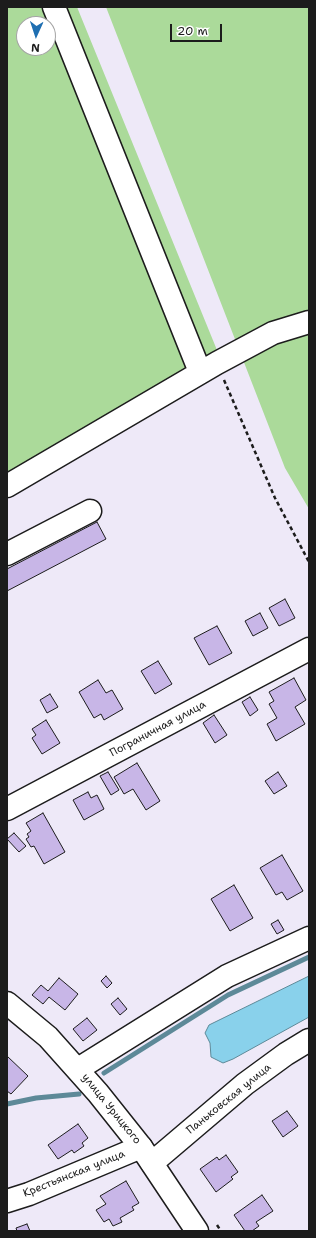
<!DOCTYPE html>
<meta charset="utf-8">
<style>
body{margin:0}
#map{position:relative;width:316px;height:1238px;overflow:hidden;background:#eee9f8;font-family:"Shantell Sans",sans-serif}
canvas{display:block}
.frame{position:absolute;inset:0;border:8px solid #1c1c1c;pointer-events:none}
.north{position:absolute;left:16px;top:16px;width:40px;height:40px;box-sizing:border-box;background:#fff;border:1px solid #a4a4a4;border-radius:50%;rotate:183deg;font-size:11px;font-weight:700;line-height:16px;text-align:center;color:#1c1c1c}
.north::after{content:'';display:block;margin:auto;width:14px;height:18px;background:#1f6fb2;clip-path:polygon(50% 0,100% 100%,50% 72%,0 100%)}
.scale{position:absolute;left:170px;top:24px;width:52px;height:18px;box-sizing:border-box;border:2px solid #1c1c1c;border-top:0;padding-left:5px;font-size:12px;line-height:14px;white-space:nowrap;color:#1c1c1c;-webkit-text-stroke:3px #fff;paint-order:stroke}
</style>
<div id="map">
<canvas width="316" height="1238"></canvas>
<div class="frame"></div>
<div class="north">N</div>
<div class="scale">20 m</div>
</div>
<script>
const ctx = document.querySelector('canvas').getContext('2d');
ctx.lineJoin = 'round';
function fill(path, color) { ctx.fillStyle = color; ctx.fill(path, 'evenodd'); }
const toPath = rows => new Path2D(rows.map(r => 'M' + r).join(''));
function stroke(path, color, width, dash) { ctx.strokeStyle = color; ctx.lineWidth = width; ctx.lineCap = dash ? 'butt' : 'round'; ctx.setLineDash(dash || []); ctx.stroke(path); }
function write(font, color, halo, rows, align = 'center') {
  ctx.font = font + ' "Shantell Sans",sans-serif'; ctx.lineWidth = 3; ctx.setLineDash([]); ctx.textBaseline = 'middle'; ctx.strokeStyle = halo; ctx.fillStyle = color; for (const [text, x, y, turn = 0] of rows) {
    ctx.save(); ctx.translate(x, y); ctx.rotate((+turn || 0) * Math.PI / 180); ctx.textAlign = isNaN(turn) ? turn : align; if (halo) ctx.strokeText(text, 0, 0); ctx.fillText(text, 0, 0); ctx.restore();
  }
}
fill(toPath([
 [7,7,77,7,219,355,7,479],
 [24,24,48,24,48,48,24,48],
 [106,7,309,7,309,509,285,468]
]), '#abda9a');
const water = toPath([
 [309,976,309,1017,233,1059,223,1063,211,1057,210,1043,205,1033,209,1025,309,976]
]);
fill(water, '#89d1eb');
stroke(water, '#5d8998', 1);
stroke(toPath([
 [104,1073,228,995,309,957],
 [7,1104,36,1098,79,1094]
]), '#5d8998', 5);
const building = toPath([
 [97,522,106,539,7,591,7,569,97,522],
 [285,599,295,618,279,626,269,608,285,599],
 [260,613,268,628,253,636,245,621,260,613],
 [217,626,232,653,209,665,194,638,217,626],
 [158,661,172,684,155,694,141,671,158,661],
 [294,678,306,700,295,707,305,724,276,741,267,724,277,718,269,704,274,701,269,692,294,678],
 [98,680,106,693,112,690,123,709,104,720,101,714,94,718,79,692,98,680],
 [50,694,58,707,47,713,40,700,50,694],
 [250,697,258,710,250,716,242,702,250,697],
 [214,715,227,735,215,743,203,723,214,715],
 [46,720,60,743,42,754,32,738,36,735,32,729,46,720],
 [137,763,160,801,146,810,133,789,124,794,114,777,137,763],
 [108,772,119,790,111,795,100,776,108,772],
 [278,772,287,786,274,794,265,781,278,772],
 [88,792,91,798,97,795,104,809,84,820,73,800,88,792],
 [43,813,65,852,44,864,34,846,31,847,26,839,29,837,27,834,31,831,26,823,43,813],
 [14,833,26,846,19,852,7,839,14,833],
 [282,855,303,891,287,900,282,892,276,895,260,868,282,855],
 [234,885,253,918,230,931,211,899,234,885],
 [278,920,284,930,277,934,271,924,278,920],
 [106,976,112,983,107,988,101,981,106,976],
 [59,978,78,994,65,1010,49,997,43,1004,32,995,41,985,48,991,59,978],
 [118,998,127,1009,120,1015,111,1004,118,998],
 [87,1018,97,1030,83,1041,73,1029,87,1018],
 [7,1056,28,1076,11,1094,7,1091,7,1056],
 [287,1111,298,1126,283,1137,272,1121,287,1111],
 [78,1124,88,1138,82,1143,84,1146,74,1153,72,1150,58,1159,48,1145,78,1124],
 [226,1155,238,1172,231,1177,233,1179,216,1192,200,1169,217,1157,219,1160,226,1155],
 [126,1181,139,1203,132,1207,134,1210,120,1218,122,1222,113,1226,109,1219,104,1222,96,1210,106,1204,100,1196,126,1181],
 [262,1195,273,1211,256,1222,259,1226,252,1231,245,1231,234,1215,262,1195],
 [27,1224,30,1231,17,1231,16,1228,27,1224]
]);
fill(building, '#c8b6e7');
stroke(building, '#1c1c1c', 1);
const minor = toPath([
 [54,7,200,372],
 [7,486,217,363,273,333,309,322],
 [7,554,90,511],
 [7,809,309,649],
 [78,1069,227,976,309,938],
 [152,1163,245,1084,286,1054,309,1040],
 [7,1201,29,1194,141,1147]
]);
const major = toPath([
 [7,1003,48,1037,98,1093,141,1147,197,1231]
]);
stroke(minor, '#1c1c1c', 25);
stroke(major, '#1c1c1c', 25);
stroke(toPath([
 [224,380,275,498,309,562],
 [217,1225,221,1231]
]), '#1c1c1c', 2.5, [4, 3]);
stroke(minor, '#fff', 22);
stroke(major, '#fff', 22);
write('11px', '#1c1c1c', '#fff', [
 ["Пограничная улица",158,729,-28],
 ["Паньковская улица",229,1099,-39],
 ["улица Урицкого",111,1109,51],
 ["Крестьянская улица",74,1174,-22]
]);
</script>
